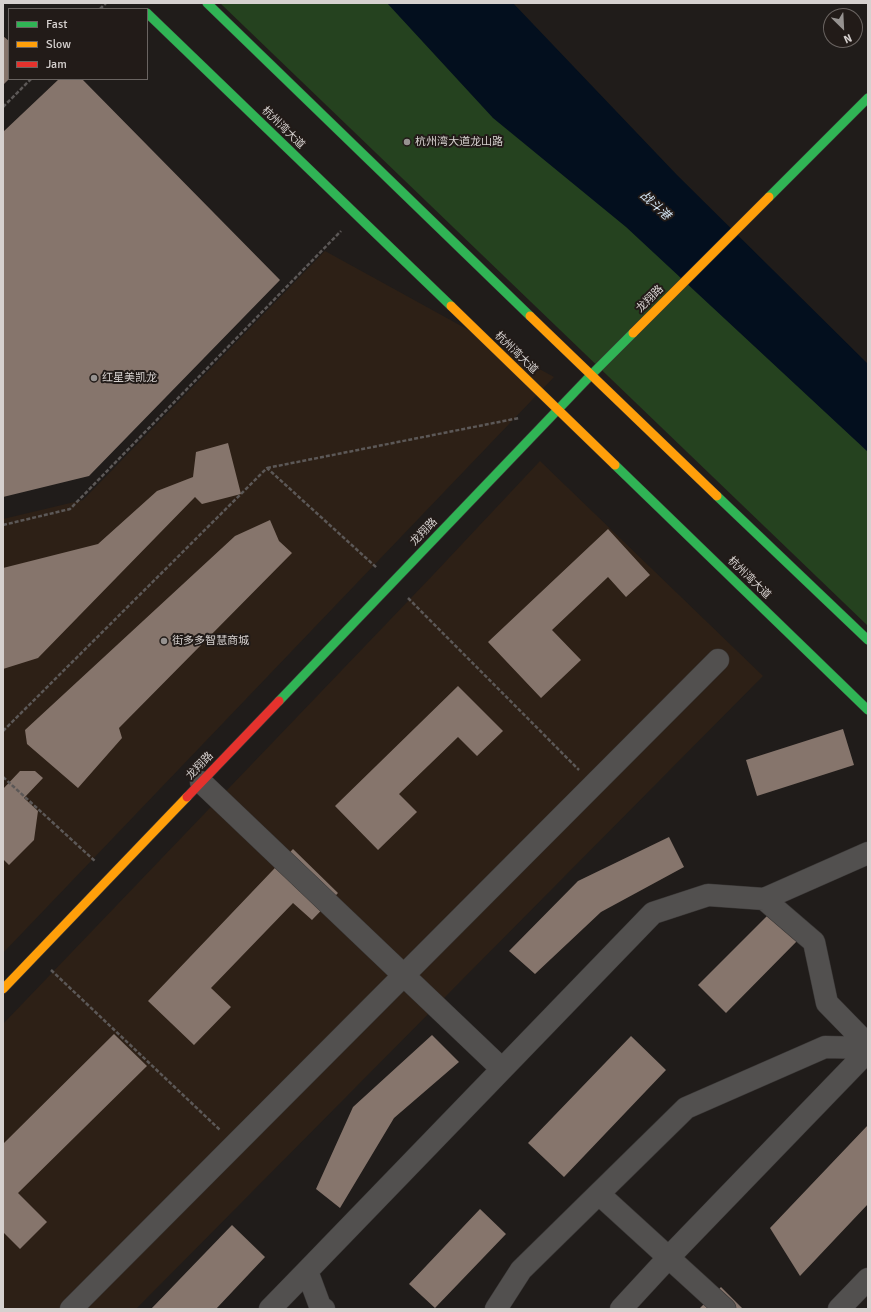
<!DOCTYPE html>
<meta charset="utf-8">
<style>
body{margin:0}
#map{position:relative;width:871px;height:1312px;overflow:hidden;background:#201c1a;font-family:Signika,sans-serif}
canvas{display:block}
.frame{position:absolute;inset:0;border:4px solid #d6d1cf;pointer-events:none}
.legend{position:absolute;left:8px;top:8px;width:140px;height:72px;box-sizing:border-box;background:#221b18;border:1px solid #6a6461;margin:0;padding:5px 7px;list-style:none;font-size:12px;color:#d6d1cf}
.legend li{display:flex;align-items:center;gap:8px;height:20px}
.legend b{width:20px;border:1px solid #6a6461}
.north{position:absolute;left:823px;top:8px;width:40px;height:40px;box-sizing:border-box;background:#221b18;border:1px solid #6a6461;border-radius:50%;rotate:156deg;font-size:11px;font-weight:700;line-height:16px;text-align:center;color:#d6d1cf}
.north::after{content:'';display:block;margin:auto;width:14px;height:18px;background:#969290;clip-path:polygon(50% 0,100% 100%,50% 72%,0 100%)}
</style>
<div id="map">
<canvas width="871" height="1312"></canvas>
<div class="frame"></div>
<ul class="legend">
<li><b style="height:5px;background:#30b455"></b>Fast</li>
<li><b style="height:5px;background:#ff9f0a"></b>Slow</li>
<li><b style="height:5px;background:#e5322d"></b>Jam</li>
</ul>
<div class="north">N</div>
</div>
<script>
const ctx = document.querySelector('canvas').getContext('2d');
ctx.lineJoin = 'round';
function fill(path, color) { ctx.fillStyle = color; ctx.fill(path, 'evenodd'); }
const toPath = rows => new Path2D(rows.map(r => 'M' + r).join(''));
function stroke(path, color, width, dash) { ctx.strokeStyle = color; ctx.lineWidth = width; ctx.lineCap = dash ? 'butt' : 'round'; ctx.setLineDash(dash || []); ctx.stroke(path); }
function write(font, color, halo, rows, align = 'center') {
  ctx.font = font + ' Signika,"Noto Sans SC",sans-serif'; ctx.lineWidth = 4; ctx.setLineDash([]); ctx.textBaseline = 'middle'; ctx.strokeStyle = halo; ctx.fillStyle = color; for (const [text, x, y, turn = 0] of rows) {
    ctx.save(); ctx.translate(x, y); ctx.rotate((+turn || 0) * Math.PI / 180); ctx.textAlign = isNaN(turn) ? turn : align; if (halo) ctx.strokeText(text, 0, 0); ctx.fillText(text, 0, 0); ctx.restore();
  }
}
fill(toPath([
 [325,251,554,377,3,953,3,519,83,500],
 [540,461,763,676,136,1309,3,1309,3,1024,433,575]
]), '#2d2016');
fill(toPath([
 [220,3,398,3,868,444,868,626]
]), '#25421f');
fill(toPath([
 [387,3,513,3,677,175,868,364,868,452,626,227,493,118]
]), '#030f1e');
fill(toPath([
 [3,36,9,41,9,79,3,85],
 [59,79,82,79,280,280,89,476,3,497,3,132],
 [228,443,241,494,202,504,195,497,38,658,3,669,3,568,98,544,157,491,193,477,196,452],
 [270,520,279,541,292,553,119,728,122,738,78,788,27,744,25,730,235,536],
 [608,529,650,575,626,597,608,577,552,630,581,660,541,698,488,642],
 [458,686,503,731,477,756,458,737,399,794,417,812,378,850,335,806],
 [843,729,854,765,757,796,746,760],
 [20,771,35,771,43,778,24,798,38,811,34,840,9,865,3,859,3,789],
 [669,837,684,867,601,912,535,974,509,951,578,881],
 [293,849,338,893,312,920,293,903,211,988,231,1007,194,1045,148,1001],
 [771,912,799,939,726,1013,698,985],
 [114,1034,147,1066,18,1193,47,1222,20,1249,3,1232,3,1144],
 [432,1035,459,1062,394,1118,340,1208,316,1189,353,1107],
 [631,1036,666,1070,564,1177,528,1143],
 [868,1125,868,1204,800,1276,770,1228],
 [480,1209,506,1234,435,1308,409,1284],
 [232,1225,265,1257,216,1309,151,1309],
 [721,1287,743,1309,699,1309]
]), '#86756c');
const street = toPath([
 [201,782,502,1069],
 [764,899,868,853],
 [599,1194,725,1309],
 [71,1309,718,660],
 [270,1309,307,1271],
 [324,1309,320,1306,307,1271,653,913,708,895,764,899,814,942,827,1003,868,1045],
 [496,1309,521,1270,686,1108,825,1047,868,1048],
 [621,1309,669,1257,868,1051],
 [839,1309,868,1279]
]);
const fast = toPath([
 [207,3,530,316],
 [147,13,451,306],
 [769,197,868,98],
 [615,465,868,710],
 [717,496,868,640],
 [279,701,591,375,633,333]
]);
const slow = toPath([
 [451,306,615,465],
 [530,316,717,496],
 [633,333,769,197],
 [3,989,187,797]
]);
const jam = toPath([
 [187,797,279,701]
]);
stroke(street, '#3a3736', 23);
stroke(fast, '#3a3736', 10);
stroke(slow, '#3a3736', 10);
stroke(jam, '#3a3736', 10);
stroke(toPath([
 [100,9,106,3],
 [3,107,31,79],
 [267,468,519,418],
 [3,525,70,509,341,231],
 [408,598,579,770],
 [3,731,267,468,377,568],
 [3,777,96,862],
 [51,970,220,1130]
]), '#5c5857', 2.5, [4, 2]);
stroke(street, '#52504f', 22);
stroke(fast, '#30b455', 9);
stroke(slow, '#ff9f0a', 9);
stroke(jam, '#e5322d', 9);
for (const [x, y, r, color] of [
 [407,142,4,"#969290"],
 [94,378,4,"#969290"],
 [164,641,4,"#969290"]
]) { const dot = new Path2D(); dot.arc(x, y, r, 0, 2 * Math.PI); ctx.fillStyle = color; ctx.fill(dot); stroke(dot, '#221b18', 1.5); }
write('11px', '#d6d1cf', '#221b18', [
 ["杭州湾大道",283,128,44],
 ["龙翔路",650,299,-45],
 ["杭州湾大道",516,353,44],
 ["龙翔路",424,532,-46],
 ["杭州湾大道",749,578,44],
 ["龙翔路",200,766,-46]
]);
write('11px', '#d6d1cf', '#221b18', [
 ["杭州湾大道龙山路",415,142],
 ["红星美凯龙",102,378],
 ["街多多智慧商城",172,641]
], 'left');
write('italic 12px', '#d2e3f2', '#221b18', [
 ["战斗港",655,206,42]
]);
</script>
